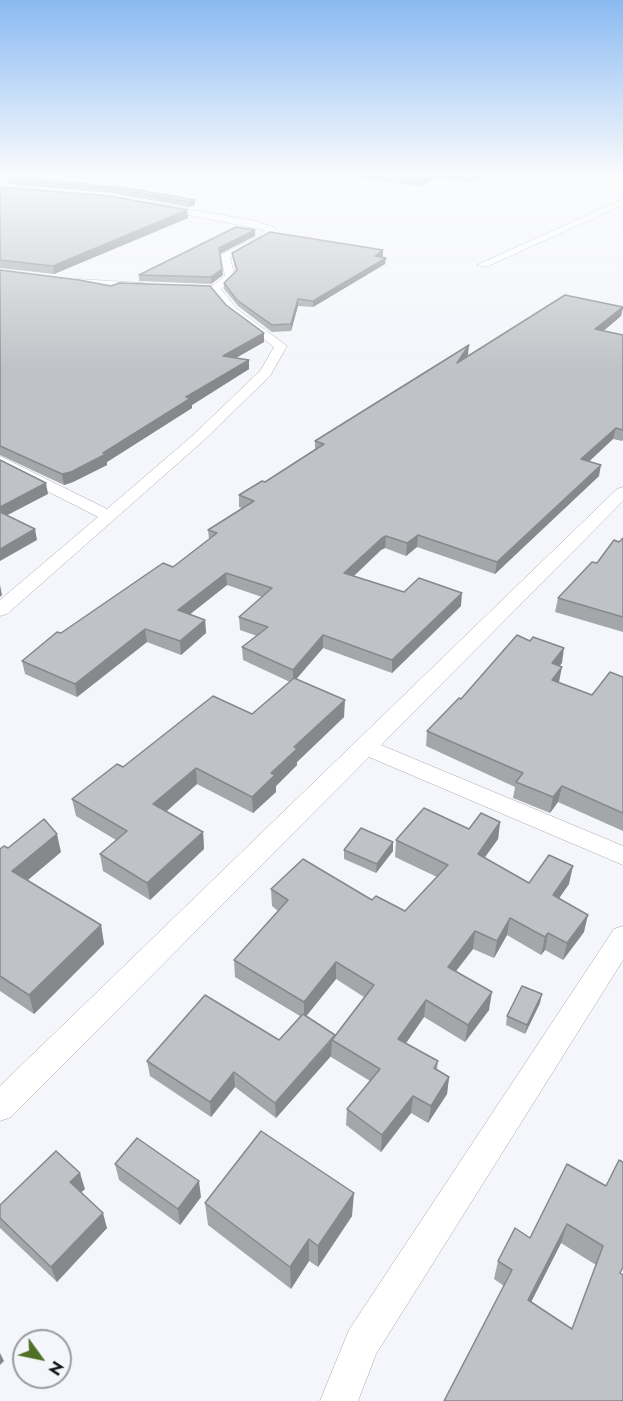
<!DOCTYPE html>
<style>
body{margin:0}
#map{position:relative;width:623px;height:1401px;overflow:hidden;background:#f4f6fb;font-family:Jost,sans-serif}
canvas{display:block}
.north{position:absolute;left:12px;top:1329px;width:60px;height:60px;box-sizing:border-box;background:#f4f6fb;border:2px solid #9b9ca0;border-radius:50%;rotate:123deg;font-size:16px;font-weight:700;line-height:24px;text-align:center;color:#151617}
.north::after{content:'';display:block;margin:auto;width:21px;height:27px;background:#517027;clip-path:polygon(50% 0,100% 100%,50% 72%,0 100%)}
</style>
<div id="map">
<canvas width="623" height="1401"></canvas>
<div class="north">N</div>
</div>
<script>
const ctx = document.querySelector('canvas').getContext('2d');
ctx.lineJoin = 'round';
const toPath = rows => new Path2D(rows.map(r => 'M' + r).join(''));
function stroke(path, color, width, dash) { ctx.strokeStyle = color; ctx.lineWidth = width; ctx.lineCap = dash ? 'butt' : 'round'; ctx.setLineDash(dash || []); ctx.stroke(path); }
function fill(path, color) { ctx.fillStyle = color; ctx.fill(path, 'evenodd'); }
const street = toPath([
 [501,174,509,174,492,190,486,190,486,186,501,174],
 [623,199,623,205,486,267,477,265,623,199],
 [160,204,255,221,274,227,276,229,265,240,230,258,235,277,221,289,236,308,287,346,270,376,202,442,7,614,0,616,0,600,98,517,0,467,0,456,107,509,192,436,260,371,274,347,228,312,212,292,186,291,181,288,186,285,212,286,225,276,221,255,259,236,265,230,157,209,156,207,160,204],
 [78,279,143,283,148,286,143,289,74,284,74,280,78,279],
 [623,487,623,501,381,745,623,846,623,865,369,757,11,1117,0,1121,0,1086,617,489,623,487],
 [623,926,623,960,376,1354,358,1401,320,1401,349,1330,614,929,623,926]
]);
stroke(street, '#a8aaae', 1);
fill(street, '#fff');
fill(toPath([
 [331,174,490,174,473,182,437,178,419,186],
 [587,174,623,174,621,177],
 [8,180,126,188,195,200,195,205,189,207,111,193,9,184],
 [0,187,187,210,188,218,54,274,0,268,0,269],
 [255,230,255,236,220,254,223,275,211,284,139,281,139,275],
 [232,253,383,256,382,257,385,264,313,307,298,306,291,331,272,332,238,306,224,289,224,283,236,271,233,259],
 [0,270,111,286,226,305,264,333,264,342,236,358,249,369,192,405,192,408,107,462,107,465,73,482,64,485,0,455],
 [623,307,621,316,603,331,623,335,623,440,622,441,613,439,589,461,599,476,495,574,417,547,406,556,385,548,381,550,354,576,404,592,461,606,392,673,323,648,296,679,344,717,297,762,297,765,276,786,276,792,253,813,197,784,166,812,203,832,204,849,150,900,103,871,100,854,116,840,76,816,72,799,123,767,252,714,290,682,243,660,242,647,257,636,240,630,239,617,262,597,227,585,190,614,205,620,206,633,181,655,147,642,77,697,25,674,22,661,61,633,173,567,209,539,208,530,242,508,239,507,239,495,265,482,315,450,315,441,468,355,467,357],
 [623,538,623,632,555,612,558,598,597,563],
 [562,663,559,666,559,682,592,695,623,677,623,831,558,802,550,813,513,798,515,787,426,746,427,731,461,699],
 [500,822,498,839,484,858,529,883,569,884,558,899,584,932,563,960,545,950,541,955,507,935,494,958,473,949,456,971,489,1010,465,1042,424,1017,406,1043,438,1061,437,1070,449,1077,447,1094,428,1123,411,1113,381,1152,346,1125,347,1109,370,1081,331,1057,331,1056,276,1118,235,1087,211,1117,150,1076,147,1061,279,1040,300,1016,235,977,234,960,278,911,272,906,271,889,372,900,405,911,437,877,395,857,396,840,469,829],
 [336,979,364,997,335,1035,306,1016],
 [393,842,393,851,376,873,344,859,344,850],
 [0,849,61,852,28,880,101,925,104,944,34,1014,0,991],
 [540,1003,525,1034,506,1025,507,1016],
 [115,1164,201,1197,180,1225,119,1180],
 [567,1164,621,1273,623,1401,504,1286,494,1279,498,1261,530,1238],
 [561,1243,596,1265,572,1329,531,1302],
 [85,1189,81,1192,107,1228,57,1282,0,1228,0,1205],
 [205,1203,352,1216,318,1267,309,1261,291,1289,208,1225]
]), '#a4a7aa');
fill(toPath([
 [432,174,437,174,437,178,419,186,419,180],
 [478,174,490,174,473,182,474,176],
 [195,200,195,205,189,207,189,202],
 [187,210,188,218,54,274,53,266],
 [255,230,255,236,219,254,219,248],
 [383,250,383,256,375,262,375,256],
 [386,258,385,264,313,307,313,301],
 [222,269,223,275,211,284,211,277],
 [298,299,298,306,291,331,291,324],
 [623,307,621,316,594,339,595,329],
 [264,333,264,342,223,365,223,356],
 [469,345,468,355,456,373,457,363],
 [249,360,249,369,192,405,192,408,107,462,107,465,73,482,64,485,62,474,103,453,186,397],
 [616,428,613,439,579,471,581,459],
 [601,465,599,476,495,574,497,562],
 [46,483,48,494,0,519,0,507],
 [35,529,37,540,0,561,0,549],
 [418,535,417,547,406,556,407,543],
 [386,536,385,548,381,550,344,585,344,573,382,538],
 [226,573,227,585,179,623,178,610],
 [0,585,2,595,0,597],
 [462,593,461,606,392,673,392,660],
 [205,620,206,633,181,655,180,641],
 [145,629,147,642,77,697,75,684],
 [323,635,323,648,293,683,293,670],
 [564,648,562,663,549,678,552,663],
 [562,667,559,682,549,695,552,680],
 [345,700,344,717,297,762,297,765,276,786,276,792,253,813,252,797,271,773,294,747],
 [196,768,197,784,155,821,153,804],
 [562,786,558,802,550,813,553,797],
 [500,822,498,839,475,871,478,854],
 [203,832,204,849,150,900,147,883],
 [57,834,61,852,17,889,12,871],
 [393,842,393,851,376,873,377,864],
 [573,866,569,884,549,913,553,895],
 [588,915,584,932,563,960,567,943],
 [510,918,507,935,494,958,497,941],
 [101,925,104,944,34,1014,29,995],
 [475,931,473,949,446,984,448,967],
 [548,933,545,950,541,955,545,937],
 [336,962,336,979,304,1019,304,1002],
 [492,992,489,1010,465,1042,468,1025],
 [542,994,540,1003,525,1034,527,1025],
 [426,1000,424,1017,397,1056,398,1039],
 [332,1040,331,1056,276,1118,275,1103],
 [234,1072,235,1087,211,1117,210,1102],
 [449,1077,447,1094,428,1123,431,1106],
 [413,1096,411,1113,381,1152,382,1135],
 [80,1173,85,1189,75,1198,70,1182],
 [199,1181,201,1197,180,1225,178,1209],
 [354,1193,352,1216,318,1267,318,1246],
 [103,1213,107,1228,57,1282,51,1267],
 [567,1224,561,1243,523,1318,528,1300],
 [309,1239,309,1261,291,1289,290,1267],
 [0,1353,4,1361,0,1365]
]), '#86888b');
const building = toPath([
 [377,174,432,174,419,180,377,174],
 [456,174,478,174,474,176,456,174],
 [18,177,126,188,195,200,189,202,111,188,8,180,18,177],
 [0,187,110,196,187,210,53,266,0,260,0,187],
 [236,227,255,230,219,248,222,269,211,277,139,275,236,227],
 [270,232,383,250,375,256,386,258,313,301,298,299,291,324,272,325,237,300,224,283,237,270,232,253,270,232],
 [0,270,79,280,111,286,119,283,210,286,226,305,264,333,223,356,249,360,186,397,191,398,103,453,106,454,71,472,62,474,0,446,0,270],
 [565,295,623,307,595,329,623,335,623,430,616,428,581,459,601,465,497,562,418,535,407,543,386,536,382,538,344,573,404,592,419,578,462,593,392,660,323,635,293,670,242,647,268,627,239,617,272,588,226,573,178,610,205,620,180,641,145,629,75,684,22,661,57,632,61,633,163,563,173,567,217,533,208,530,254,501,239,495,262,481,265,482,324,444,315,441,469,345,457,363,565,295],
 [0,460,46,483,0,507,0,460],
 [0,512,35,529,0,549,0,512],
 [623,538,623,617,558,598,592,562,597,563,614,540,619,542,623,538],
 [517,635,530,641,533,637,564,648,552,663,562,667,552,680,592,695,610,672,623,677,623,813,562,786,553,797,516,782,523,773,427,731,459,698,461,699,517,635],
 [294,678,345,700,294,747,297,749,271,773,275,775,252,797,196,768,153,804,203,832,147,883,100,854,127,831,72,799,117,764,123,767,213,696,252,714,294,678],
 [424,808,469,829,481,813,500,822,478,854,529,883,549,855,573,866,553,895,588,915,567,943,548,933,545,937,510,918,497,941,475,931,448,967,492,992,468,1025,426,1000,398,1039,438,1061,434,1068,449,1077,431,1106,413,1096,382,1135,347,1109,380,1069,332,1040,374,985,336,962,304,1002,234,960,288,900,271,889,303,859,372,900,376,896,405,911,448,865,396,840,424,808],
 [44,819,57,834,12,871,101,925,29,995,0,976,0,849,4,846,8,848,44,819],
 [361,828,393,842,377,864,344,850,361,828],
 [522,986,542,994,527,1025,507,1016,522,986],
 [205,995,279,1040,303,1014,335,1035,275,1103,234,1072,210,1102,147,1061,205,995],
 [261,1131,354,1193,318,1246,309,1239,290,1267,205,1203,261,1131],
 [137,1138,199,1181,178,1209,115,1164,137,1138],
 [56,1151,80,1173,70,1182,103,1213,51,1267,0,1218,0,1205,56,1151],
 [619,1160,623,1162,623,1267,620,1273,623,1275,623,1401,444,1401,512,1270,498,1261,515,1228,530,1238,567,1164,606,1186,619,1160],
 [567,1224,603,1246,572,1329,528,1300,567,1224]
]);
fill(building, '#bfc2c6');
stroke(building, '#86888b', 1.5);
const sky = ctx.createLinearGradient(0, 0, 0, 370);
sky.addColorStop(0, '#8abaf1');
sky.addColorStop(0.47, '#fafbfd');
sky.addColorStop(1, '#fafbfd00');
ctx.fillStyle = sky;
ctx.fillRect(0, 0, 623, 370);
</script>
